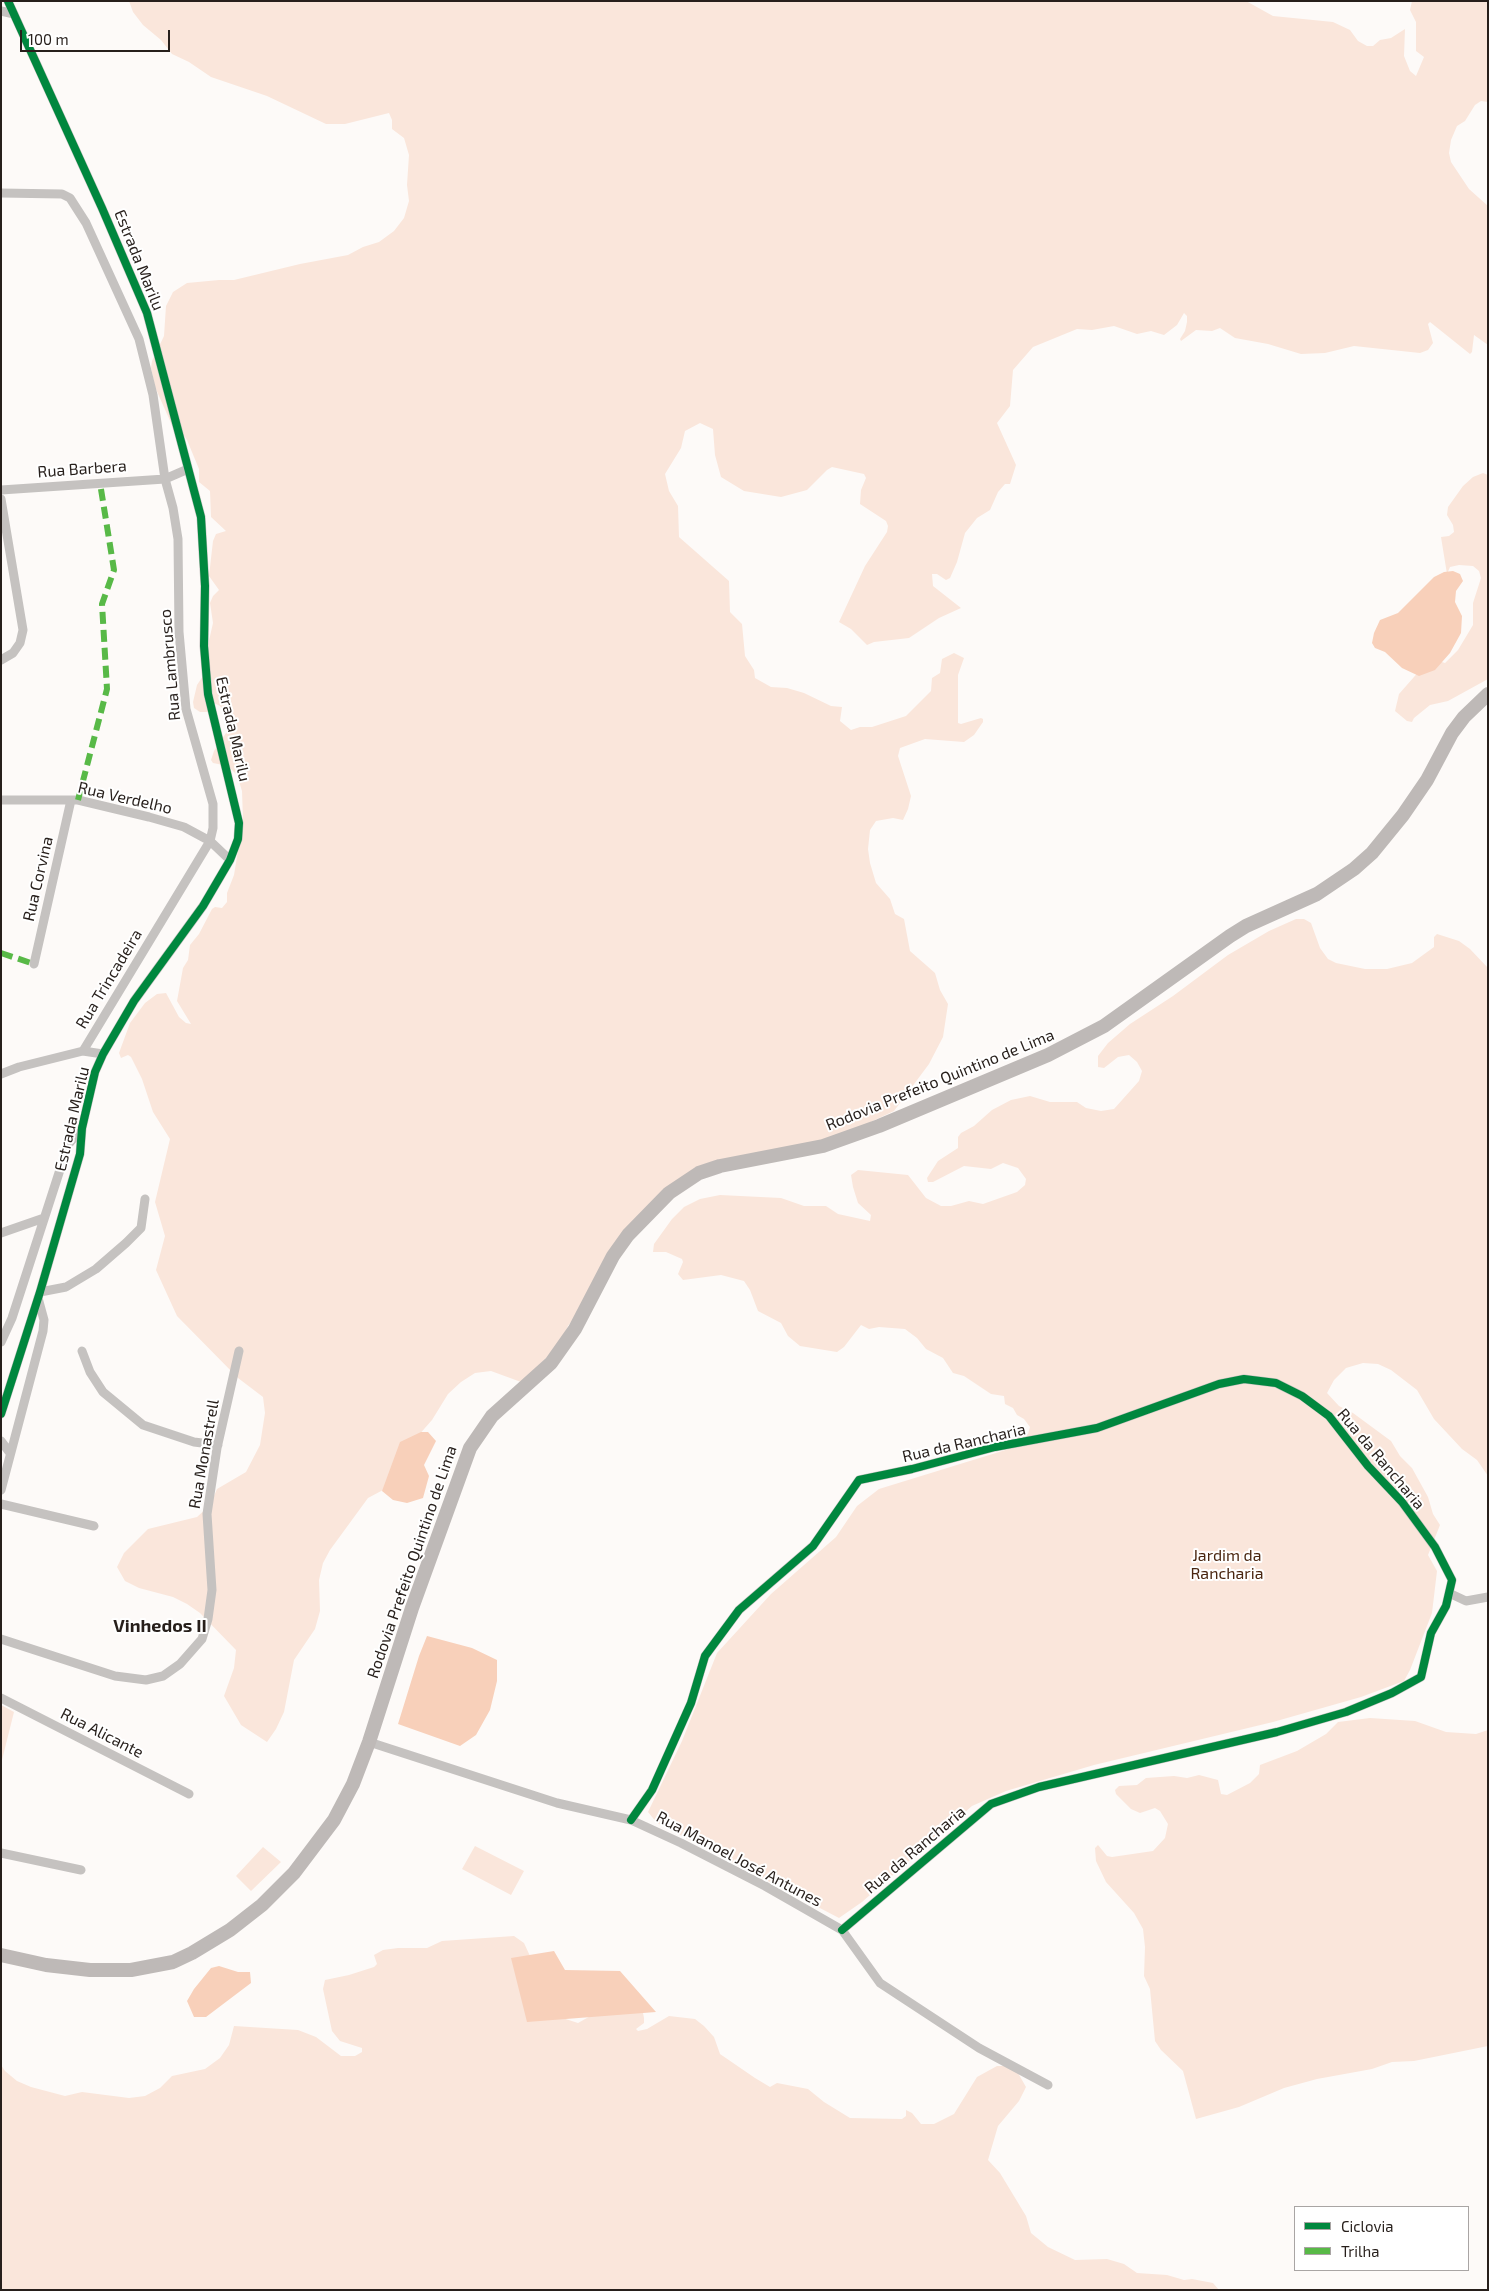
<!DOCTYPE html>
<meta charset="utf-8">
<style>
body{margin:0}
#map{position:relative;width:1489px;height:2291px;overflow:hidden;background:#fdfaf8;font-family:"Exo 2",sans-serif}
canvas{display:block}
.frame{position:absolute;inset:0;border:2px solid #271f1b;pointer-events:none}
.legend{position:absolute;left:1294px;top:2206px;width:175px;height:65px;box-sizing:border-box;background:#fff;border:1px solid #a9a5a4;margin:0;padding:6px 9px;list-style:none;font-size:15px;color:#271f1b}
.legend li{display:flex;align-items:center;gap:10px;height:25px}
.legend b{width:25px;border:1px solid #a9a5a4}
.scale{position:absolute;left:20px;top:30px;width:150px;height:22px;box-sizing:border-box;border:2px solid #271f1b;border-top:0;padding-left:6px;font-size:15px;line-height:18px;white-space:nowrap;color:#271f1b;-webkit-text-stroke:4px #fff;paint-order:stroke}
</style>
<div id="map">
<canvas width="1489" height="2291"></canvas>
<div class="frame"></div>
<ul class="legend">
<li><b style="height:6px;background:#00873e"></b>Ciclovia</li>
<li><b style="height:6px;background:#58b947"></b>Trilha</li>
</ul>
<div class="scale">100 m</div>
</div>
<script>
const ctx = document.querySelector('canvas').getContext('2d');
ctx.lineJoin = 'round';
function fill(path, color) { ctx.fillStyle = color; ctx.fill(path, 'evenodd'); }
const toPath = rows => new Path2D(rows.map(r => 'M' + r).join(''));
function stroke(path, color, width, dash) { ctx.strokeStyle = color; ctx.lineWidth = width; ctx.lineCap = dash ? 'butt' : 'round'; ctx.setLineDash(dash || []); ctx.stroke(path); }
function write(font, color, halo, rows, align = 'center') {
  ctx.font = font + ' "Exo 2",sans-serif'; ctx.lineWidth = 4; ctx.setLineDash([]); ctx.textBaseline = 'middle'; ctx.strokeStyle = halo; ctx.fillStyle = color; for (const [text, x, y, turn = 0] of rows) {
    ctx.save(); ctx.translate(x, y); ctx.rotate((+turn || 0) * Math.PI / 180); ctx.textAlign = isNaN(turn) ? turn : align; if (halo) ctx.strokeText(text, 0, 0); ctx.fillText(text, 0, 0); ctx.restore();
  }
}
fill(toPath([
 [129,1,1246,1,1273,16,1333,22,1350,30,1358,41,1367,46,1373,46,1380,40,1391,38,1405,29,1404,56,1410,71,1416,76,1424,57,1416,51,1416,22,1410,10,1412,1,1488,1,1488,102,1481,101,1475,105,1465,121,1457,126,1451,140,1449,153,1451,162,1469,189,1488,206,1488,345,1474,335,1472,352,1470,354,1430,322,1428,324,1433,343,1428,350,1420,353,1354,346,1325,353,1301,354,1268,344,1235,338,1220,328,1212,331,1196,330,1181,341,1180,339,1185,331,1187,322,1187,316,1184,313,1177,325,1164,335,1151,331,1137,334,1114,326,1092,330,1077,329,1033,347,1013,370,1010,406,997,423,1016,465,1010,484,1005,484,998,492,990,510,977,518,965,533,957,562,950,578,946,580,937,574,932,574,933,586,961,608,939,618,909,638,874,642,867,645,851,629,839,622,865,566,887,532,888,526,886,521,860,504,861,490,866,478,864,474,832,467,827,470,807,490,781,497,744,491,721,477,715,455,713,429,700,423,685,431,681,448,665,474,669,491,678,506,679,537,729,581,730,612,742,624,745,656,754,670,755,678,771,687,787,688,804,693,831,706,842,707,840,721,851,730,860,727,872,727,906,716,931,691,932,678,940,673,942,659,954,653,964,658,958,675,958,723,961,724,981,718,983,719,983,722,974,735,964,742,925,739,900,748,898,756,911,796,908,809,903,820,893,818,876,821,870,830,868,849,870,863,876,883,890,899,895,914,904,919,910,951,935,973,940,990,948,1004,943,1037,929,1064,894,1111,824,1144,723,1162,663,1198,568,1326,559,1346,521,1382,491,1371,475,1373,461,1382,448,1394,432,1420,410,1445,383,1490,368,1498,330,1550,323,1563,319,1580,320,1611,315,1629,294,1660,284,1712,276,1729,267,1742,241,1725,224,1696,234,1668,236,1650,200,1613,187,1604,173,1597,139,1588,125,1581,117,1567,124,1553,148,1529,197,1517,210,1505,217,1489,246,1472,260,1445,265,1413,263,1397,238,1378,177,1316,156,1270,165,1236,155,1202,170,1139,153,1112,142,1079,131,1057,128,1055,121,1058,119,1053,130,1023,145,1003,157,994,166,993,179,1017,186,1023,191,1024,177,1001,183,968,188,960,190,945,199,934,212,909,215,907,222,908,227,902,227,893,234,875,243,820,242,791,237,775,228,766,213,763,211,760,214,751,226,733,227,725,224,712,220,706,214,703,208,712,200,712,194,708,193,702,197,685,207,670,208,645,213,623,210,603,213,596,219,590,209,576,213,541,216,534,226,531,211,517,210,491,199,482,199,469,187,440,183,434,175,432,155,387,151,368,152,361,164,336,166,306,173,292,187,283,219,280,234,280,300,264,348,255,363,247,379,242,394,231,404,218,409,201,407,185,409,155,404,138,392,129,392,120,389,113,345,124,326,124,267,96,211,77,189,62,172,54,161,40,143,25,133,12],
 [1483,473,1488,475,1488,679,1448,701,1430,705,1414,718,1412,722,1407,721,1395,711,1399,694,1421,669,1436,660,1445,663,1458,650,1473,625,1473,603,1481,578,1479,571,1473,566,1459,565,1450,567,1447,574,1441,537,1449,536,1454,532,1453,525,1447,515,1448,507,1463,486,1473,477],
 [1296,919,1304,919,1311,923,1320,948,1328,959,1336,963,1365,969,1387,969,1412,963,1434,947,1434,937,1437,934,1459,941,1470,949,1488,968,1488,1476,1477,1460,1462,1449,1434,1419,1417,1390,1391,1370,1378,1364,1363,1363,1346,1368,1334,1380,1327,1393,1339,1406,1353,1413,1391,1441,1400,1456,1412,1468,1428,1497,1433,1514,1440,1525,1428,1555,1437,1571,1432,1613,1410,1670,1404,1681,1361,1697,1273,1722,1094,1765,1006,1791,972,1806,862,1902,839,1918,657,1823,648,1812,682,1741,717,1653,771,1594,836,1537,857,1506,879,1489,1012,1448,1017,1434,1028,1434,1030,1427,1024,1419,1017,1415,1013,1408,1005,1404,1004,1396,991,1394,964,1376,953,1373,943,1358,926,1349,917,1338,905,1329,879,1327,869,1329,861,1325,844,1347,837,1352,800,1346,788,1336,781,1323,758,1311,750,1290,744,1281,721,1275,683,1280,678,1274,683,1262,682,1259,666,1252,653,1252,654,1244,672,1219,684,1207,700,1199,720,1195,781,1198,804,1206,826,1206,838,1214,870,1221,871,1215,858,1203,853,1187,851,1175,858,1170,908,1175,926,1198,941,1206,951,1206,969,1201,983,1204,1017,1192,1025,1185,1026,1179,1018,1168,1003,1163,991,1169,964,1166,933,1182,928,1182,927,1178,938,1161,958,1148,958,1137,961,1133,974,1126,992,1110,1011,1100,1030,1096,1050,1102,1077,1102,1086,1108,1101,1111,1114,1109,1139,1081,1142,1071,1137,1062,1129,1055,1118,1057,1104,1068,1098,1067,1098,1056,1108,1043,1130,1024,1173,996,1228,955,1269,931],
 [1,1705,14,1712,1,1764],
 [1370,1718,1415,1721,1446,1732,1476,1734,1488,1730,1488,2046,1414,2061,1392,2062,1372,2069,1317,2079,1284,2088,1239,2107,1196,2119,1183,2071,1161,2050,1155,2041,1150,1989,1144,1976,1145,1947,1143,1929,1134,1913,1106,1882,1096,1861,1095,1848,1098,1845,1107,1856,1112,1857,1153,1851,1165,1838,1168,1824,1160,1811,1155,1808,1140,1813,1131,1809,1116,1794,1115,1790,1119,1786,1137,1785,1146,1778,1174,1776,1187,1778,1199,1775,1218,1780,1221,1794,1227,1795,1250,1783,1259,1774,1260,1765,1297,1751,1326,1734,1338,1722],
 [475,1846,524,1871,511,1895,462,1869],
 [263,1847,281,1862,251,1891,236,1876],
 [514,1936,524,1943,535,1967,544,2012,578,2023,594,2014,642,2008,644,2018,644,2023,636,2029,638,2031,647,2029,669,2016,695,2019,704,2026,714,2037,720,2054,755,2078,770,2087,777,2083,808,2089,824,2102,850,2118,902,2119,906,2116,906,2110,912,2113,921,2124,934,2124,954,2114,977,2077,997,2066,1004,2066,1018,2073,1026,2087,1019,2101,998,2126,988,2160,1000,2173,1026,2216,1031,2233,1048,2247,1075,2260,1107,2259,1124,2264,1137,2273,1167,2275,1184,2280,1192,2279,1213,2283,1219,2290,1,2290,1,2065,5,2071,17,2081,31,2087,65,2096,82,2092,129,2098,145,2096,160,2088,172,2076,205,2069,220,2058,229,2045,234,2026,298,2030,316,2037,341,2056,355,2056,362,2052,362,2048,340,2041,332,2031,323,1989,325,1980,349,1975,374,1967,377,1964,374,1955,383,1950,398,1948,427,1948,442,1941]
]), '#fae6db');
fill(toPath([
 [1453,571,1460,574,1463,581,1456,591,1455,602,1462,616,1461,633,1450,653,1435,670,1419,676,1402,668,1385,652,1375,648,1372,643,1374,633,1380,620,1398,613,1434,577,1444,572],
 [421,1432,428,1432,436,1441,424,1465,429,1476,423,1498,407,1503,393,1500,382,1491,400,1442],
 [427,1636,472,1648,497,1660,497,1681,490,1710,476,1735,460,1746,398,1724,419,1656],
 [554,1951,565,1970,620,1971,656,2012,527,2022,511,1958],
 [219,1966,238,1972,250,1972,251,1983,206,2017,194,2017,187,2001,194,1989,211,1968]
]), '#f8d0ba');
stroke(toPath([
 [1,11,14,14],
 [1,193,62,194,70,198,86,223,139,339,153,395,165,479,173,508,178,539,179,632,186,709,213,804,213,828,210,841,83,1051],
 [1,490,165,479,188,469],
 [1,499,23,630,20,643,13,653,1,660],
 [1,800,78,800,149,817,184,827,210,841,230,860],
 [34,964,71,800],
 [1,1074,19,1067,83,1051,103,1054],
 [1,1233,44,1218],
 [40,1292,66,1287,96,1269,126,1243,141,1228,145,1199],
 [1,1342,12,1318,68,1145,82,1128],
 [82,1351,90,1372,103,1392,143,1425,194,1442,218,1445],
 [1,1414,40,1292,80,1154,82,1128,95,1072,103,1054,134,1001,203,906,230,860,238,839,239,823,208,694,204,646,205,586,201,517,147,313,102,208,8,1],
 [1,1441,10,1453],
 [1,1490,43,1331,44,1320,38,1298],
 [1,1504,94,1526],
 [1449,1593,1466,1601,1488,1597],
 [1,1639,115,1676,146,1680,163,1676,180,1664,202,1639,208,1619,212,1590,207,1514,217,1448,239,1351],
 [1,1698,189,1794],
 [369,1742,557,1803,631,1820,681,1843,765,1886,842,1930,880,1983,979,2048,1048,2085],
 [631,1820,652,1790,691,1703,705,1656,739,1610,813,1546,859,1480,912,1469,995,1447,1097,1428,1219,1384,1244,1379,1276,1383,1302,1396,1329,1416,1368,1466,1402,1502,1435,1547,1452,1580,1446,1606,1431,1633,1421,1677,1392,1693,1346,1712,1277,1732,1039,1787,991,1804,842,1930],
 [1,1853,81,1870]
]), '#c5c2c0', 9);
stroke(toPath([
 [1,1955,46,1965,90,1970,131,1970,173,1962,192,1953,230,1930,262,1905,294,1873,334,1820,353,1784,369,1742,412,1608,470,1448,492,1416,551,1363,575,1329,613,1256,628,1235,669,1193,699,1173,720,1166,823,1146,879,1126,1048,1055,1104,1026,1230,936,1246,926,1317,894,1354,869,1372,853,1403,815,1427,780,1452,733,1464,717,1488,694]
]), '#beb9b7', 14);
stroke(toPath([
 [78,800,107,689,102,604,114,570,100,483],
 [1,953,34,964]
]), '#58b947', 6, [12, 6]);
stroke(toPath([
 [1,1414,40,1292,80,1154,82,1128,95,1072,103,1054,134,1001,203,906,230,860,238,839,239,823,208,694,204,646,205,586,201,517,147,313,102,208,8,1],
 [631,1820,652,1790,691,1703,705,1656,739,1610,813,1546,859,1480,912,1469,995,1447,1097,1428,1219,1384,1244,1379,1276,1383,1302,1396,1329,1416,1368,1466,1402,1502,1435,1547,1452,1580,1446,1606,1431,1633,1421,1677,1392,1693,1346,1712,1277,1732,1039,1787,991,1804,842,1930]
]), '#00873e', 8);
write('16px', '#271f1b', '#fff', [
 ["Estrada Marilu",139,260,68],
 ["Rua Barbera",82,469,-4],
 ["Rua Lambrusco",170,665,-95],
 ["Estrada Marilu",233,729,77],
 ["Rua Verdelho",125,798,13],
 ["Rua Corvina",38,879,-77],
 ["Rua Trincadeira",109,979,-59],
 ["Rodovia Prefeito Quintino de Lima",940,1080,-22],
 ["Estrada Marilu",72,1119,-77],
 ["Rua da Rancharia",964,1443,-13],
 ["Rua Monastrell",204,1454,-80],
 ["Rua da Rancharia",1381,1459,50],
 ["Rodovia Prefeito Quintino de Lima",412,1562,-71],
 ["Rua Alicante",102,1733,27],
 ["Rua da Rancharia",915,1850,-40],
 ["Rua Manoel José Antunes",739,1859,28]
]);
write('16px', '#4a2610', '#fff', [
 ["Jardim da",1227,1556],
 ["Rancharia",1227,1574]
]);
write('bold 18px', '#271f1b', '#fff', [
 ["Vinhedos II",160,1626]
]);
</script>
